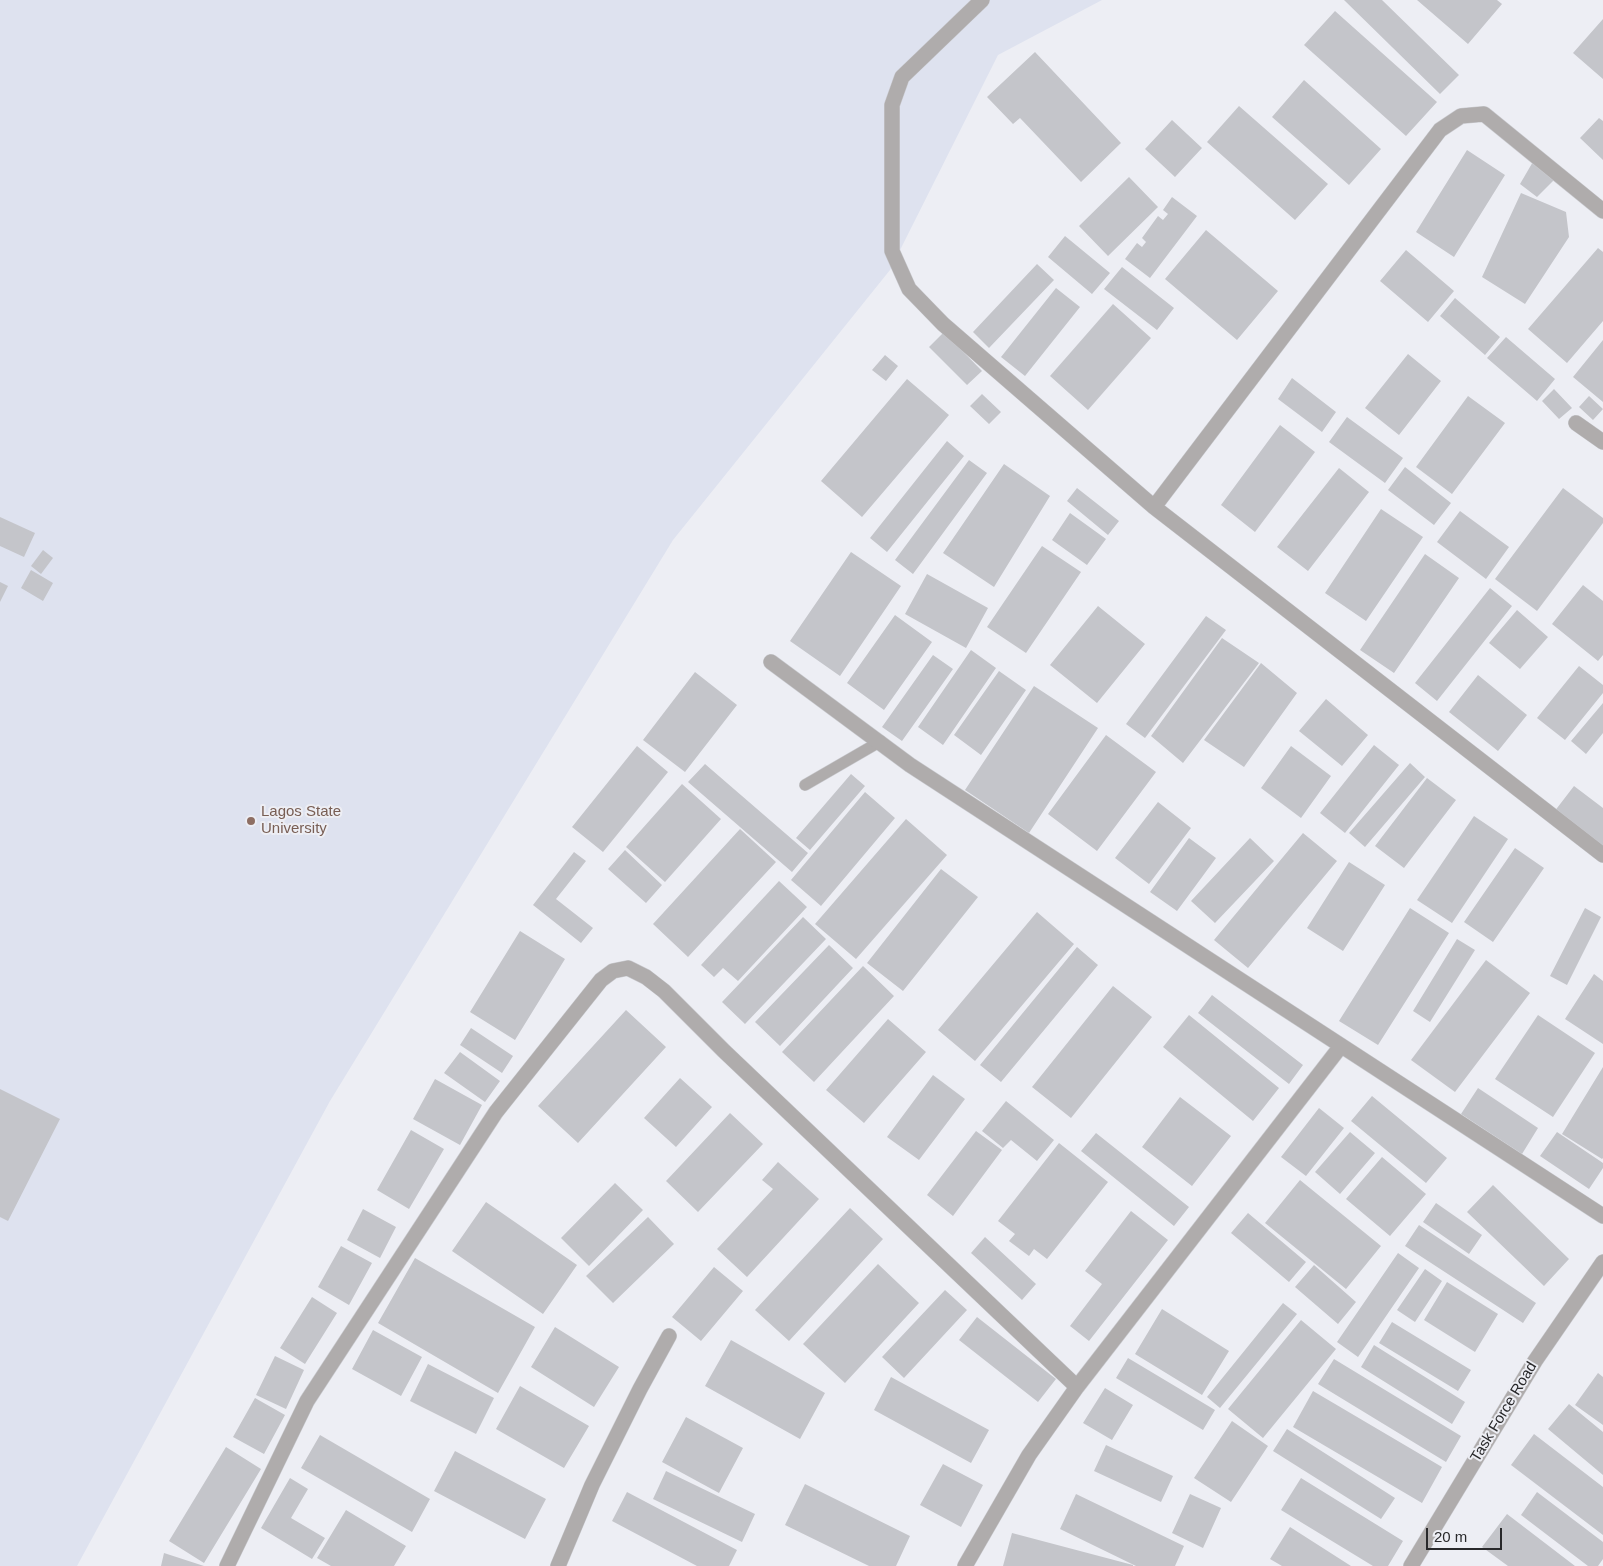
<!DOCTYPE html>
<style>
body{margin:0}
#map{position:relative;width:1603px;height:1566px;overflow:hidden;background:#edeef4;font-family:Arial,sans-serif}
canvas{display:block}
.scale{position:absolute;left:1426px;top:1528px;width:76px;height:22px;box-sizing:border-box;border:2px solid #29292b;border-top:0;padding-left:6px;font-size:15px;line-height:18px;white-space:nowrap;color:#29292b;-webkit-text-stroke:4px #edeef4;paint-order:stroke}
</style>
<div id="map">
<canvas width="1603" height="1566"></canvas>
<div class="scale">20 m</div>
</div>
<script>
const ctx = document.querySelector('canvas').getContext('2d');
ctx.lineJoin = 'round';
function fill(path, color) { ctx.fillStyle = color; ctx.fill(path, 'evenodd'); }
const toPath = rows => new Path2D(rows.map(r => 'M' + r).join(''));
function stroke(path, color, width, dash) { ctx.strokeStyle = color; ctx.lineWidth = width; ctx.lineCap = dash ? 'butt' : 'round'; ctx.setLineDash(dash || []); ctx.stroke(path); }
function write(font, color, halo, rows, align = 'center') {
  ctx.font = font + ' Arial,sans-serif'; ctx.lineWidth = 4; ctx.setLineDash([]); ctx.textBaseline = 'middle'; ctx.strokeStyle = halo; ctx.fillStyle = color; for (const [text, x, y, turn = 0] of rows) {
    ctx.save(); ctx.translate(x, y); ctx.rotate((+turn || 0) * Math.PI / 180); ctx.textAlign = isNaN(turn) ? turn : align; if (halo) ctx.strokeText(text, 0, 0); ctx.fillText(text, 0, 0); ctx.restore();
  }
}
fill(toPath([
 [0,0,1102,0,998,55,890,270,673,540,330,1101,77,1566,0,1566]
]), '#dee2ef');
fill(toPath([
 [1344,0,1382,0,1459,75,1440,94],
 [1417,0,1497,0,1502,4,1468,44],
 [1335,11,1437,102,1406,136,1304,45],
 [1603,19,1603,79,1573,53],
 [1035,52,1121,143,1081,182,1020,118,1013,124,987,97],
 [1304,80,1381,149,1349,185,1272,117],
 [1239,106,1328,184,1295,220,1207,142],
 [1599,118,1603,121,1603,160,1580,138],
 [1172,120,1202,148,1175,177,1145,149],
 [1467,150,1505,175,1454,257,1416,232],
 [1534,160,1555,179,1537,197,1520,184],
 [1129,177,1158,207,1108,256,1079,226],
 [1521,193,1566,212,1569,237,1525,304,1482,277],
 [1172,197,1197,216,1150,278,1125,259,1137,243,1142,247,1146,242,1142,238,1158,216,1163,220,1168,214,1163,210],
 [1206,230,1278,291,1237,340,1165,279],
 [1065,236,1110,273,1092,294,1048,257],
 [1598,248,1603,252,1603,321,1567,363,1528,329],
 [1406,250,1454,291,1428,322,1380,281],
 [1037,264,1054,280,989,348,973,332],
 [1122,267,1174,308,1157,330,1104,289],
 [1056,288,1080,307,1025,376,1001,357],
 [1455,298,1500,337,1485,355,1440,316],
 [1113,304,1151,338,1088,410,1050,376],
 [944,332,982,371,967,385,929,347],
 [1506,337,1555,379,1537,401,1487,358],
 [1603,340,1603,402,1573,377],
 [1408,354,1441,381,1399,435,1365,408],
 [885,355,898,366,886,381,872,370],
 [1292,378,1336,412,1322,432,1278,399],
 [907,379,949,415,862,517,821,481],
 [1554,389,1572,408,1559,419,1542,401],
 [982,394,1001,412,989,424,970,406],
 [1468,396,1505,423,1452,494,1416,467],
 [1589,396,1603,409,1593,420,1579,407],
 [1347,417,1403,458,1385,483,1329,442],
 [1280,425,1315,452,1255,532,1221,505],
 [947,441,964,456,887,552,870,538],
 [969,460,987,473,913,574,895,560],
 [1004,464,1050,496,994,587,943,553],
 [1405,467,1451,503,1434,525,1388,490],
 [1339,468,1369,492,1308,571,1277,547],
 [1077,488,1119,521,1108,535,1067,501],
 [1563,488,1603,518,1603,523,1537,611,1495,579],
 [1381,509,1423,537,1366,621,1325,593],
 [1460,511,1509,547,1486,579,1437,542],
 [1070,513,1106,539,1087,565,1052,540],
 [0,517,35,533,24,557,0,546],
 [1042,546,1081,572,1026,653,987,627],
 [43,550,53,558,41,574,31,566],
 [851,552,901,586,840,676,790,641],
 [1425,554,1459,578,1394,673,1360,650],
 [31,570,53,583,43,601,21,588],
 [927,574,988,608,966,648,905,614],
 [0,582,8,586,0,602],
 [1583,585,1603,601,1603,655,1598,661,1552,624],
 [1490,588,1512,606,1437,701,1415,683],
 [1098,606,1145,644,1097,703,1050,665],
 [1517,610,1548,637,1520,669,1489,643],
 [895,615,932,642,884,710,847,683],
 [1206,616,1226,630,1145,738,1126,724],
 [1222,638,1259,663,1183,763,1151,736],
 [971,650,996,668,943,745,918,727],
 [933,655,953,669,902,741,882,727],
 [1261,663,1297,693,1244,767,1204,740],
 [1579,666,1603,685,1603,693,1565,740,1537,718],
 [999,671,1026,690,981,755,954,735],
 [695,672,737,705,685,772,643,740],
 [1478,675,1527,715,1498,751,1449,712],
 [1034,686,1098,728,1029,833,965,790],
 [1326,699,1368,735,1342,766,1299,731],
 [1603,703,1603,733,1586,754,1571,741],
 [1106,735,1156,772,1097,851,1048,814],
 [1374,745,1399,765,1345,833,1320,813],
 [637,746,668,772,603,852,572,827],
 [1291,746,1331,776,1301,818,1261,788],
 [1410,763,1425,777,1365,847,1349,833],
 [705,764,808,853,792,872,688,782],
 [851,774,865,786,810,850,796,838],
 [1427,778,1456,800,1404,868,1375,846],
 [682,784,721,819,665,882,626,847],
 [1574,786,1603,808,1603,849,1554,812],
 [865,792,895,818,821,906,791,880],
 [1158,802,1191,828,1149,884,1115,858],
 [1474,816,1508,839,1452,923,1417,900],
 [906,819,947,855,856,959,815,924],
 [740,829,776,862,688,957,653,924],
 [1303,833,1337,861,1248,968,1214,940],
 [1189,838,1216,858,1177,911,1150,892],
 [1250,838,1274,861,1215,923,1191,901],
 [1515,848,1544,868,1493,942,1464,922],
 [625,850,662,885,646,903,608,869],
 [574,852,586,861,556,899,593,928,581,943,533,905],
 [1349,862,1385,885,1343,951,1307,928],
 [941,869,978,897,903,991,867,963],
 [779,881,807,907,738,981,723,968,714,977,701,965],
 [1410,908,1449,933,1378,1045,1339,1021],
 [1585,908,1601,917,1567,985,1550,976],
 [1037,912,1074,944,975,1061,938,1030],
 [803,917,826,939,745,1024,722,1002],
 [520,931,565,959,515,1040,470,1012],
 [1457,939,1475,950,1430,1022,1413,1011],
 [829,945,853,968,780,1046,755,1022],
 [1077,947,1098,965,1001,1082,980,1065],
 [1486,960,1530,993,1455,1092,1411,1060],
 [863,966,894,996,814,1082,782,1052],
 [1594,974,1603,981,1603,1044,1565,1019],
 [1113,986,1152,1017,1071,1118,1032,1087],
 [1212,995,1303,1065,1289,1084,1198,1013],
 [626,1010,666,1047,578,1143,538,1106],
 [1189,1015,1279,1088,1253,1121,1163,1047],
 [1538,1015,1595,1053,1553,1117,1495,1079],
 [888,1019,926,1052,864,1123,826,1090],
 [471,1028,513,1056,502,1073,460,1045],
 [460,1052,500,1081,485,1102,444,1073],
 [1603,1067,1603,1158,1602,1159,1562,1134],
 [933,1075,965,1099,919,1160,887,1137],
 [680,1078,712,1107,676,1147,644,1118],
 [435,1079,482,1105,460,1145,413,1119],
 [1478,1088,1538,1128,1522,1154,1461,1114],
 [0,1089,60,1119,8,1221,0,1217],
 [1372,1096,1447,1158,1426,1183,1351,1121],
 [1180,1097,1231,1136,1192,1186,1142,1147],
 [1006,1101,1054,1140,1037,1161,1011,1140,1003,1148,982,1131],
 [1319,1108,1344,1128,1306,1176,1281,1157],
 [730,1113,763,1144,698,1212,666,1181],
 [411,1130,444,1149,409,1209,377,1190],
 [976,1131,1002,1150,953,1216,927,1195],
 [1350,1132,1375,1153,1340,1194,1315,1172],
 [1557,1132,1603,1163,1603,1168,1589,1189,1540,1156],
 [1096,1133,1189,1207,1174,1226,1081,1151],
 [1059,1143,1108,1182,1047,1259,1034,1249,1029,1256,1009,1241,1015,1234,998,1221],
 [1382,1157,1426,1194,1390,1236,1346,1199],
 [778,1162,819,1199,747,1277,717,1249,773,1189,762,1180],
 [1300,1180,1381,1246,1346,1289,1265,1223],
 [615,1183,643,1210,589,1266,561,1238],
 [1493,1185,1569,1259,1544,1286,1467,1212],
 [486,1202,577,1265,543,1314,452,1251],
 [1436,1203,1482,1235,1469,1254,1423,1222],
 [850,1208,883,1239,789,1341,755,1310],
 [363,1209,396,1227,380,1258,347,1240],
 [1131,1211,1168,1240,1089,1341,1070,1326,1102,1284,1085,1271],
 [1248,1213,1306,1262,1289,1282,1231,1233],
 [648,1217,674,1244,613,1303,586,1276],
 [1419,1225,1536,1303,1523,1323,1405,1246],
 [985,1237,1036,1284,1022,1300,971,1253],
 [341,1246,372,1263,349,1305,318,1287],
 [1398,1253,1419,1268,1358,1357,1337,1342],
 [415,1258,535,1327,498,1393,378,1323],
 [878,1264,919,1303,845,1383,803,1344],
 [1314,1265,1356,1302,1338,1324,1295,1287],
 [714,1267,743,1291,701,1341,672,1317],
 [1425,1269,1442,1281,1415,1322,1397,1310],
 [1447,1282,1498,1314,1475,1352,1424,1320],
 [945,1290,967,1310,904,1378,882,1357],
 [312,1297,337,1313,305,1364,280,1348],
 [1283,1303,1297,1314,1220,1408,1207,1397],
 [1162,1309,1229,1351,1202,1395,1135,1354],
 [977,1317,1056,1379,1038,1402,959,1340],
 [1301,1320,1336,1349,1263,1438,1228,1409],
 [1392,1322,1471,1370,1458,1391,1379,1343],
 [555,1327,619,1367,594,1407,531,1367],
 [373,1330,422,1357,401,1396,352,1369],
 [731,1340,825,1393,800,1439,705,1386],
 [1374,1345,1465,1402,1452,1424,1361,1367],
 [275,1356,304,1370,286,1409,256,1395],
 [1128,1358,1215,1410,1203,1430,1116,1378],
 [1334,1359,1461,1436,1446,1462,1318,1384],
 [428,1364,494,1398,476,1434,410,1401],
 [1598,1373,1603,1377,1603,1425,1575,1405],
 [891,1377,989,1430,971,1463,874,1410],
 [520,1386,589,1426,564,1468,496,1429],
 [1105,1388,1133,1405,1112,1440,1083,1423],
 [1313,1391,1442,1467,1422,1503,1293,1427],
 [255,1398,285,1415,264,1454,233,1437],
 [1569,1404,1603,1432,1603,1475,1548,1429],
 [686,1417,743,1448,719,1493,662,1462],
 [1232,1421,1268,1446,1231,1502,1194,1478],
 [1287,1429,1395,1498,1381,1519,1273,1451],
 [1534,1434,1603,1487,1603,1535,1511,1465],
 [320,1435,430,1499,412,1532,301,1468],
 [1106,1445,1173,1476,1161,1502,1094,1471],
 [226,1447,261,1469,204,1563,169,1541],
 [455,1451,546,1499,525,1539,434,1491],
 [943,1464,983,1485,961,1527,920,1505],
 [666,1471,755,1514,742,1542,653,1499],
 [290,1478,308,1489,291,1518,325,1538,312,1559,261,1528],
 [1301,1478,1403,1541,1388,1566,1373,1566,1281,1510],
 [805,1484,910,1536,896,1566,869,1566,785,1525],
 [627,1492,737,1550,729,1566,697,1566,612,1521],
 [1537,1492,1603,1542,1603,1559,1598,1566,1588,1566,1521,1515],
 [1076,1494,1184,1546,1175,1566,1136,1566,1060,1529],
 [1190,1494,1221,1508,1203,1548,1172,1533],
 [346,1510,406,1546,394,1566,331,1566,317,1558],
 [1507,1514,1575,1566,1508,1566,1482,1547],
 [1290,1527,1351,1566,1282,1566,1270,1559],
 [1012,1533,1133,1565,1133,1566,1003,1566],
 [164,1553,204,1566,161,1566]
]), '#c4c5ca');
const lane = toPath([
 [805,785,881,741]
]);
const street = toPath([
 [982,0,902,77,892,105,892,251,909,289,943,324,1154,507,1603,855],
 [1576,423,1603,442],
 [1154,507,1440,130,1461,116,1484,114,1603,211],
 [771,662,910,765,1603,1216],
 [227,1566,307,1401,496,1112,601,980,613,971,628,968,646,977,664,991,724,1051,1077,1387],
 [558,1566,592,1485,640,1389,669,1336],
 [965,1566,1029,1455,1077,1387,1341,1046],
 [1411,1566,1535,1361,1603,1262]
]);
stroke(lane, '#cacbd0', 12);
stroke(street, '#cacbd0', 16);
stroke(lane, '#afacac', 11);
stroke(street, '#afacac', 15);
for (const [x, y, r, color] of [
 [251,821,5,"#8d6e63"]
]) { const dot = new Path2D(); dot.arc(x, y, r, 0, 2 * Math.PI); ctx.fillStyle = color; ctx.fill(dot); stroke(dot, '#edeef4', 2); }
write('15px', '#785e54', '#edeef4', [
 ["Lagos State",261,812],
 ["University",261,829]
], 'left');
write('15px', '#29292b', '#edeef4', [
 ["Task Force Road",1504,1412,-59]
]);
</script>
